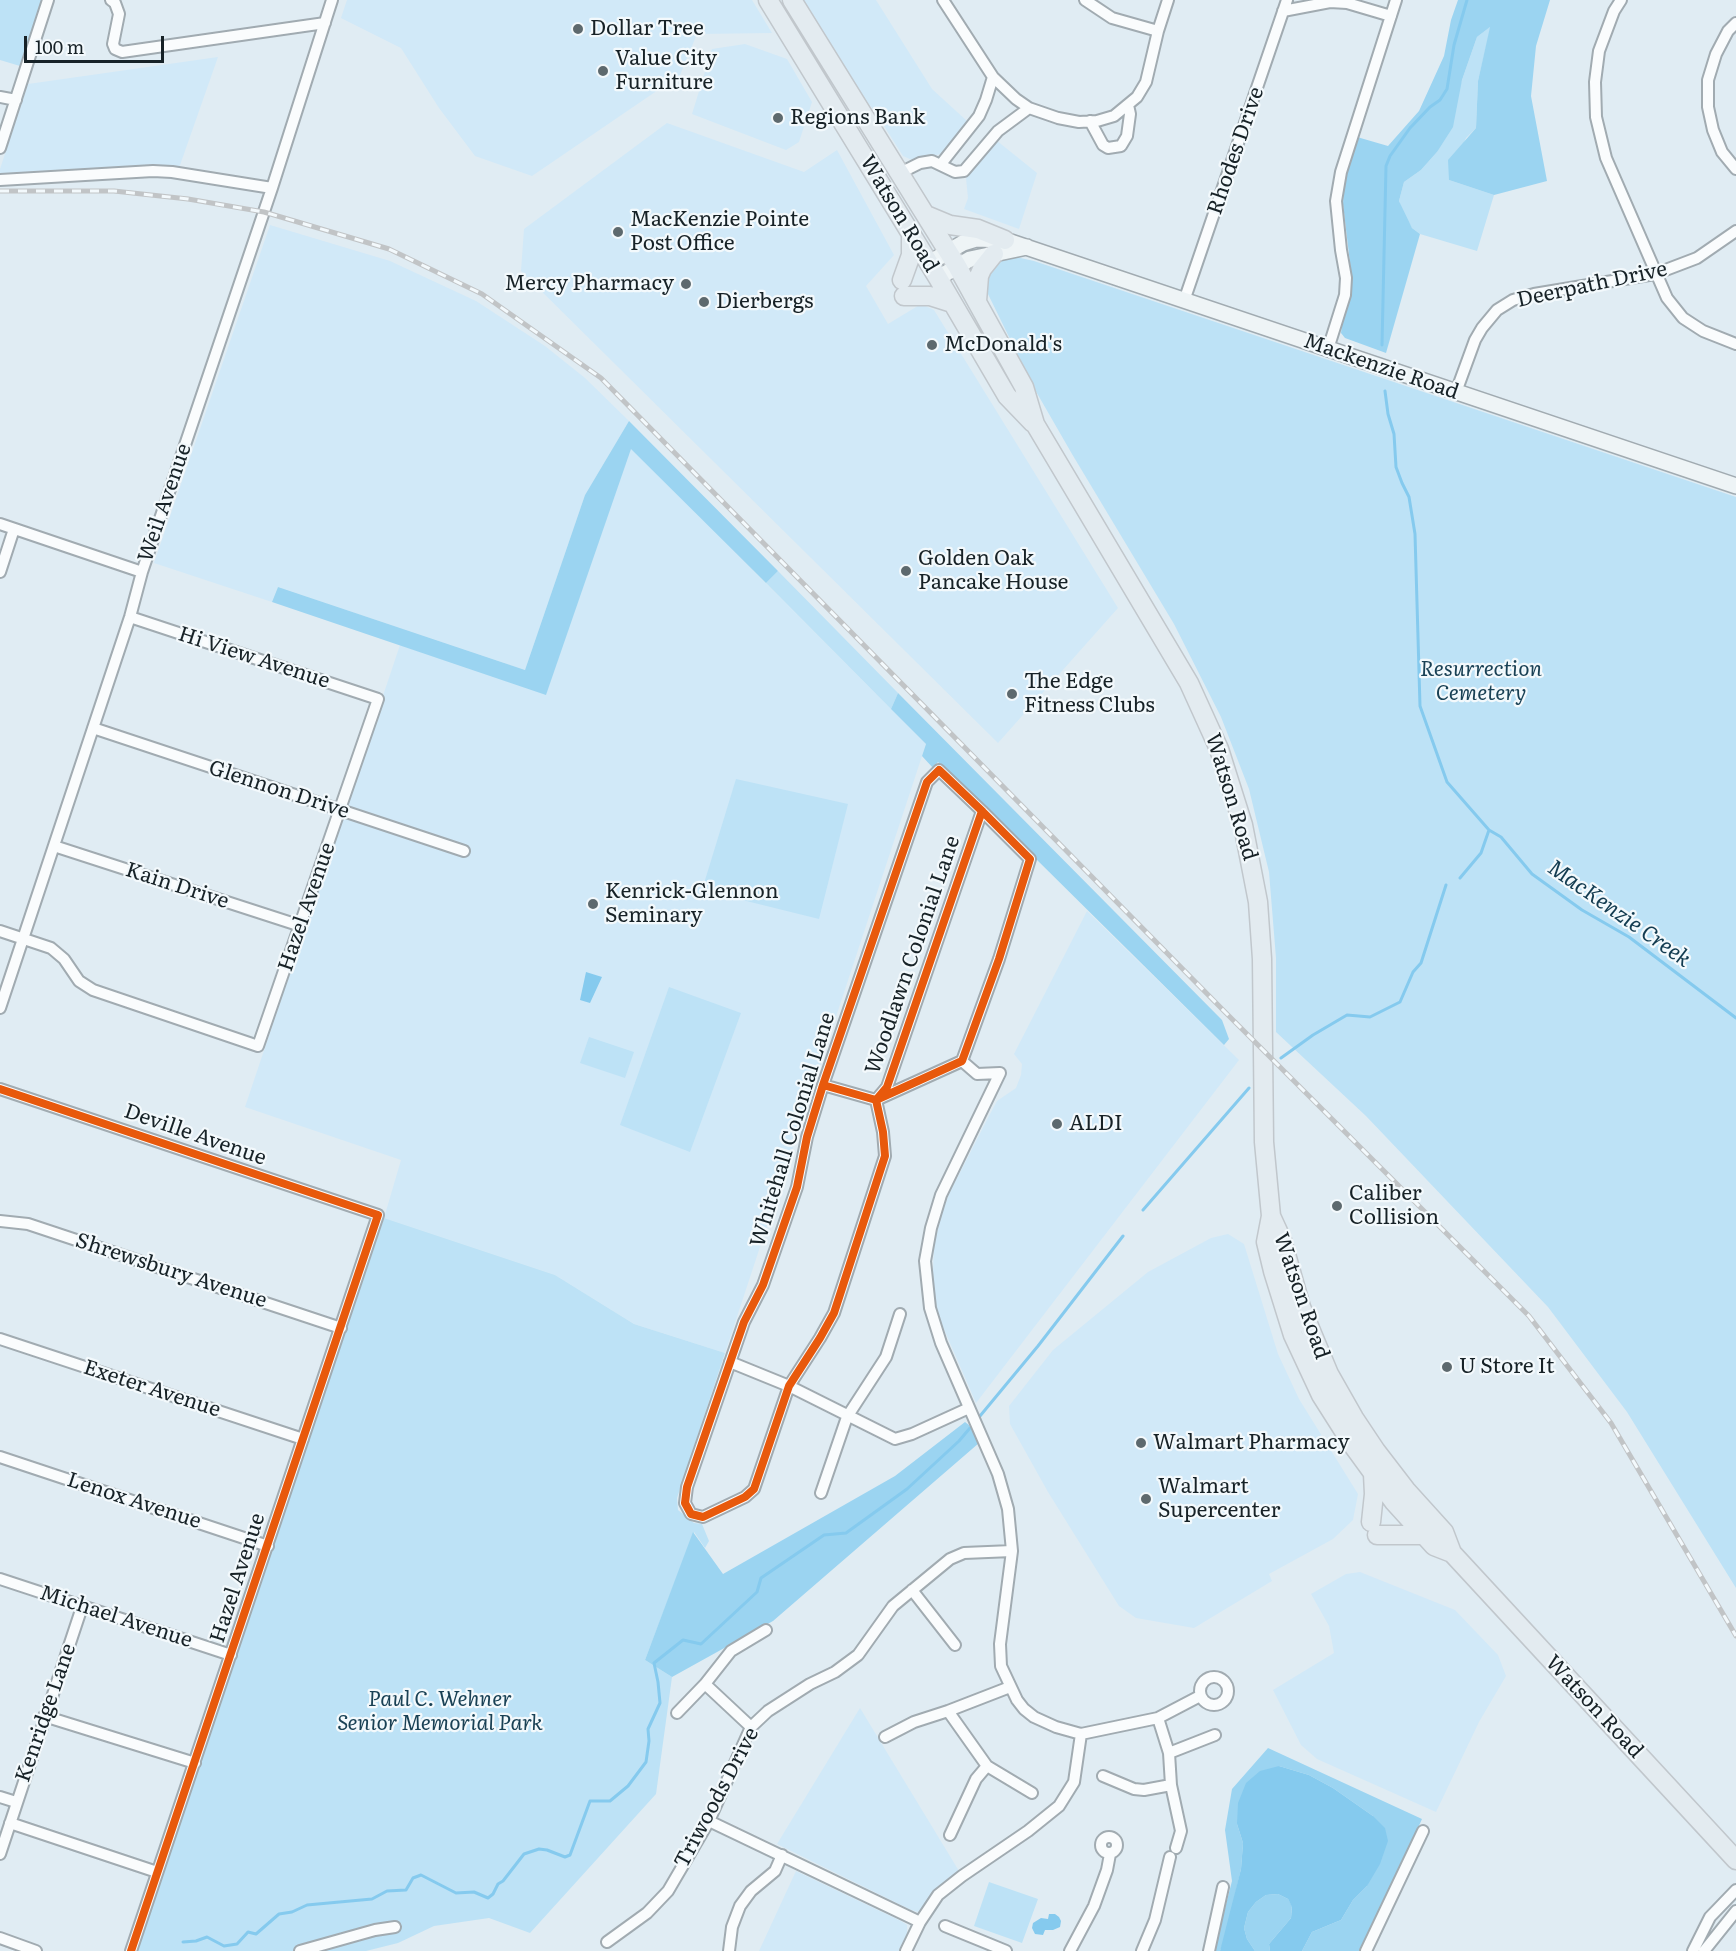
<!DOCTYPE html>
<style>
body{margin:0}
#map{position:relative;width:1736px;height:1951px;overflow:hidden;background:#e0ecf3;font-family:Literata,serif}
canvas{display:block}
.scale{position:absolute;left:24px;top:36px;width:140px;height:27px;box-sizing:border-box;border:3px solid #172227;border-top:0;padding-left:8px;font-size:18px;line-height:21px;white-space:nowrap;color:#172227;-webkit-text-stroke:4px #f3f9fc;paint-order:stroke}
</style>
<div id="map">
<canvas width="1736" height="1951"></canvas>
<div class="scale">100 m</div>
</div>
<script>
const ctx = document.querySelector('canvas').getContext('2d');
ctx.lineJoin = 'round';
function fill(path, color) { ctx.fillStyle = color; ctx.fill(path, 'evenodd'); }
const toPath = rows => new Path2D(rows.map(r => 'M' + r).join(''));
function stroke(path, color, width, dash) { ctx.strokeStyle = color; ctx.lineWidth = width; ctx.lineCap = dash ? 'butt' : 'round'; ctx.setLineDash(dash || []); ctx.stroke(path); }
function write(font, color, halo, rows, align = 'center') {
  ctx.font = font + ' Literata,serif'; ctx.lineWidth = 4.5; ctx.setLineDash([]); ctx.textBaseline = 'middle'; ctx.strokeStyle = halo; ctx.fillStyle = color; for (const [text, x, y, turn = 0] of rows) {
    ctx.save(); ctx.translate(x, y); ctx.rotate((+turn || 0) * Math.PI / 180); ctx.textAlign = isNaN(turn) ? turn : align; if (halo) ctx.strokeText(text, 0, 0); ctx.fillText(text, 0, 0); ctx.restore();
  }
}
fill(toPath([
 [347,0,752,0,772,33,697,34,680,75,532,176,475,156,439,108,401,48,341,18],
 [799,0,876,0,932,89,967,121,941,154,912,160,903,156,874,110,857,91],
 [745,44,787,59,812,102,799,142,786,150,692,114,712,49],
 [218,57,179,168,134,166,2,176,0,174,0,169,28,84],
 [667,123,804,172,837,150,894,255,866,286,888,324,921,304,934,310,1118,608,998,743,521,271,524,229],
 [996,140,1037,173,1019,229,964,209,968,198,966,178,969,172],
 [270,225,390,261,476,301,545,346,585,378,629,421,585,495,525,670,278,587,272,602,154,563],
 [631,448,926,744,725,1353,634,1324,555,1275,384,1218,401,1160,245,1107,400,645,546,694],
 [1087,911,1239,1060,976,1403,940,1320,936,1305,933,1273,934,1245,942,1213,949,1194,990,1114,997,1101,1016,1088,1021,1075,1022,1064,1014,1054],
 [1228,1234,1244,1244,1278,1354,1299,1399,1358,1494,1353,1520,1333,1539,1269,1574,1272,1581,1194,1628,1136,1618,1119,1606,1048,1492,1010,1424,1009,1406,1053,1350,1148,1272,1211,1238],
 [1360,1572,1455,1610,1498,1655,1506,1676,1479,1722,1436,1812,1317,1759,1301,1745,1273,1690,1334,1653,1329,1626,1311,1594,1346,1574],
 [860,1708,959,1871,918,1912,911,1910,777,1844],
 [796,1871,901,1921,907,1925,907,1934,900,1951,759,1951]
]), '#d1e9f8');
fill(toPath([
 [0,0,43,0,20,66,0,60],
 [1491,26,1478,81,1476,128,1466,138,1449,180,1494,195,1477,251,1420,234,1412,228,1404,215,1399,201,1404,182,1421,170,1437,152,1477,37],
 [1016,257,1034,261,1736,497,1736,1588,1627,1412,1548,1307,1366,1116,1276,1032,1276,958,1269,872,1249,789,1221,717,1174,624,1072,454,1034,388,987,292,986,282,994,262,1004,258],
 [778,571,898,693,891,709,766,583],
 [736,779,848,804,819,919,702,890],
 [669,987,741,1013,690,1152,620,1125],
 [589,1037,634,1052,625,1078,580,1063],
 [384,1218,555,1275,634,1324,725,1353,677,1498,678,1510,694,1523,702,1524,709,1541,705,1548,694,1532,645,1660,672,1677,656,1794,530,1933,489,1918,434,1926,398,1943,366,1951,137,1951],
 [989,1882,1038,1899,1022,1943,974,1926]
]), '#bde2f6');
fill(toPath([
 [1458,0,1550,0,1536,46,1531,96,1547,181,1494,195,1449,180,1448,160,1476,128,1478,81,1490,27,1477,37,1462,80,1453,127,1437,152,1421,170,1404,182,1399,201,1412,228,1420,234,1386,353,1345,338,1341,333,1342,325,1351,293,1351,271,1343,204,1344,182,1357,137,1388,146,1419,111,1444,56,1451,20],
 [629,421,778,571,766,583,631,449,546,695,272,602,278,587,525,670,585,495],
 [898,693,1222,1020,1229,1039,1224,1045,938,762,933,768,922,756,926,744,891,709],
 [965,1422,969,1425,979,1443,773,1621,672,1677,645,1660,693,1532,723,1574,895,1476],
 [1268,1748,1422,1819,1362,1951,1302,1951,1312,1932,1341,1920,1353,1900,1367,1886,1373,1816,1333,1788,1309,1775,1279,1766,1237,1824,1243,1843,1241,1869,1225,1938,1220,1951,1214,1951,1232,1881,1225,1830,1232,1789],
 [1278,1894,1288,1899,1292,1906,1291,1918,1269,1944,1270,1951,1255,1951,1247,1939,1244,1928,1248,1912,1256,1902,1266,1895]
]), '#9bd4f1');
fill(toPath([
 [586,972,602,977,590,1003,580,1000],
 [1279,1766,1309,1775,1333,1788,1373,1816,1385,1828,1388,1841,1380,1864,1367,1886,1353,1900,1341,1920,1312,1932,1302,1951,1270,1951,1269,1944,1291,1918,1292,1907,1288,1899,1278,1894,1266,1895,1256,1902,1248,1912,1244,1928,1247,1939,1255,1951,1220,1951,1241,1869,1243,1843,1237,1824,1238,1803,1246,1783,1260,1771],
 [1049,1914,1055,1914,1059,1917,1061,1921,1060,1927,1053,1930,1045,1930,1043,1935,1035,1934,1032,1928,1033,1923,1041,1918,1048,1919]
]), '#85caee');
stroke(toPath([
 [1382,345,1386,166,1390,156,1410,128,1430,107,1440,100,1447,89,1454,45,1467,0],
 [1385,391,1388,414,1394,434,1396,467,1402,483,1409,497,1415,534,1420,706,1447,782,1489,830,1501,837,1532,874,1582,910,1629,937,1736,1018],
 [1460,878,1481,853,1489,830],
 [1281,1058,1313,1035,1347,1015,1370,1017,1400,1002,1413,972,1421,963,1446,885],
 [1143,1210,1249,1088],
 [980,1416,1038,1346,1123,1236],
 [183,1942,196,1941,207,1937,224,1946,237,1944,248,1932,256,1934,279,1914,292,1912,307,1905,372,1899,387,1891,406,1890,413,1878,421,1875,456,1893,474,1892,488,1898,493,1894,498,1884,503,1881,524,1854,539,1849,547,1850,565,1857,570,1855,590,1801,610,1801,628,1786,646,1762,649,1741,648,1729,660,1703,658,1682,654,1663,683,1640,701,1644,757,1592,761,1578,824,1535,846,1533,907,1489,959,1441,970,1428]
]), '#85caee', 3);
const street = toPath([
 [111,0,115,3,119,14,113,44,115,49,122,52,325,23],
 [943,0,993,77,1016,99,1029,108,1058,118,1079,122,1097,121,1114,116,1137,97,1146,82,1158,31,1168,0],
 [1085,0,1112,18,1158,31],
 [1621,0,1614,11,1599,51,1595,82,1596,117,1606,158,1667,298,1683,318,1703,331,1736,344],
 [1283,11,1330,2,1347,3,1391,16],
 [1736,23,1728,31,1716,54,1708,80,1708,107,1713,130,1722,152,1736,169],
 [0,97,16,100],
 [1090,121,1103,145,1108,148,1121,146,1127,136,1130,114,1128,105],
 [0,148,48,0],
 [941,164,979,116,986,100,993,77],
 [900,173,920,163,932,161,955,172,964,171,998,131,1029,108],
 [0,180,153,171,172,172,272,188],
 [1184,301,1287,0],
 [1328,349,1345,295,1346,278,1341,250,1336,201,1341,172,1396,0],
 [1456,392,1475,340,1482,328,1497,310,1513,300,1534,294,1655,274,1697,258,1736,231],
 [0,524,142,572],
 [0,572,14,529],
 [93,728,464,851],
 [54,846,301,926],
 [0,931,51,948,64,959,79,981,93,990,258,1046,378,699,130,617],
 [0,1008,130,617,142,572,272,188,332,0],
 [962,1061,977,1074,1000,1073,941,1195,931,1228,925,1261,930,1308,941,1343,998,1474,1008,1509,1012,1551,1000,1644,1001,1666,1017,1700,1024,1709,1034,1717,1056,1727,1081,1734,1158,1718,1200,1696],
 [823,1085,876,1100,962,1061,999,959,1030,859,982,811,939,770,927,782,823,1085,807,1137,797,1187,763,1285,744,1322,687,1487,685,1503,691,1514,703,1517,745,1497,754,1489,789,1386,820,1338,834,1313,885,1156,883,1132,876,1100,887,1087,982,811],
 [0,1089,378,1215,131,1951],
 [0,1221,28,1224,341,1328],
 [0,1339,303,1439],
 [730,1362,789,1386,895,1439,912,1434,969,1408],
 [0,1457,268,1546],
 [821,1493,847,1417,886,1357,900,1314],
 [0,1579,231,1655],
 [912,1590,955,1645],
 '1200 1691a14 14 0 1 1 28 0a14 14 0 1 1-28 0Z',
 [705,1684,751,1727],
 [948,1711,987,1766,1032,1793],
 [677,1713,705,1684,731,1651,766,1630],
 [44,1716,195,1763],
 [1158,1718,1169,1753,1171,1785,1181,1831,1176,1848],
 [885,1737,914,1722,948,1711,1010,1687],
 [1169,1753,1215,1735],
 [1103,1776,1134,1789,1144,1790,1171,1785],
 [0,1797,16,1802],
 [709,1821,920,1922],
 [10,1823,157,1872],
 [950,1835,976,1779,987,1766],
 '1101 1845a8 8 0 1 1 16 0a8 8 0 1 1-16 0Z',
 [0,1854,82,1607],
 [945,1926,1006,1951],
 [0,1938,36,1951],
 [607,1942,647,1913,668,1891,709,1821,751,1727,768,1711,810,1684,835,1672,858,1655,893,1606,950,1559,964,1553,1012,1551],
 [300,1951,375,1930,395,1927],
 [729,1951,732,1927,740,1906,751,1891,775,1871,782,1855],
 [906,1951,920,1922,938,1895,962,1876,1028,1831,1059,1806,1074,1782,1081,1734],
 [1070,1951,1094,1906,1107,1870,1110,1854],
 [1142,1951,1155,1920,1170,1857],
 [1209,1951,1223,1887],
 [1366,1951,1423,1831],
 [1693,1951,1710,1917,1736,1890],
 [1704,1951,1736,1911]
]);
const secondary = toPath([
 [929,263,963,243,976,239,1005,240,1736,486],
 [938,278,970,259,1027,247]
]);
const primary = toPath([
 [768,0,938,278,1007,396,1033,423],
 [792,0,957,266,1024,387,1035,424,1189,683,1219,749,1243,825,1258,902,1262,959,1264,1142,1271,1216,1282,1240,1301,1307,1329,1374,1354,1418,1376,1451,1406,1490,1444,1532,1452,1553,1736,1860],
 [926,215,950,225,978,229,1005,240],
 [902,280,911,255,911,235],
 [904,296,930,296,952,303],
 [977,301,979,276,982,269,994,254],
 [1271,1216,1266,1242,1273,1271,1293,1335,1321,1395,1354,1447,1394,1502,1434,1546,1452,1553],
 [1371,1522,1374,1494,1373,1474],
 [1377,1535,1424,1535]
]);
stroke(street, '#a1abb1', 14);
stroke(secondary, '#a1abb1', 18);
stroke(primary, '#c1c7cc', 21);
stroke(street, '#fafcfd', 10);
stroke(secondary, '#eef4f6', 15);
stroke(primary, '#e3ebf0', 18);
const rail = toPath([
 [0,191,114,191,188,199,264,212,389,249,482,294,601,378,1226,1013,1529,1316,1611,1423,1736,1636]
]);
stroke(rail, '#c1c4c6', 5);
stroke(rail, '#f3f9fc', 3, [9]);
stroke(toPath([
 [823,1085,876,1100,962,1061,999,959,1030,859,982,811,939,770,927,782,823,1085,807,1137,797,1187,763,1285,744,1322,687,1487,685,1503,691,1514,703,1517,745,1497,754,1489,789,1386,820,1338,834,1313,885,1156,883,1132,876,1100,887,1087,982,811],
 [0,1089,378,1215,131,1951]
]), '#e8590c', 8);
for (const [x, y, r, color] of [
 [578,29,6,"#5d696e"],
 [603,71,6,"#5d696e"],
 [778,118,6,"#5d696e"],
 [618,232,6,"#5d696e"],
 [686,284,6,"#5d696e"],
 [704,302,6,"#5d696e"],
 [932,345,6,"#5d696e"],
 [906,571,6,"#5d696e"],
 [1012,694,6,"#5d696e"],
 [593,904,6,"#5d696e"],
 [1057,1124,6,"#5d696e"],
 [1337,1206,6,"#5d696e"],
 [1447,1367,6,"#5d696e"],
 [1141,1443,6,"#5d696e"],
 [1146,1499,6,"#5d696e"]
]) { const dot = new Path2D(); dot.arc(x, y, r, 0, 2 * Math.PI); ctx.fillStyle = color; ctx.fill(dot); stroke(dot, '#f3f9fc', 2); }
write('21px', '#172227', '#f3f9fc', [
 ["Dollar Tree",590,29],
 ["Value City",615,59],
 ["Furniture",615,83],
 ["Regions Bank",790,118],
 ["MacKenzie Pointe",630,220],
 ["Post Office",630,244],
 ["Mercy Pharmacy",674,284,"right"],
 ["Dierbergs",716,302],
 ["McDonald's",944,345],
 ["Golden Oak",918,559],
 ["Pancake House",918,583],
 ["The Edge",1024,682],
 ["Fitness Clubs",1024,706],
 ["Kenrick-Glennon",605,892],
 ["Seminary",605,916],
 ["ALDI",1069,1124],
 ["Caliber",1349,1194],
 ["Collision",1349,1218],
 ["U Store It",1459,1367],
 ["Walmart Pharmacy",1153,1443],
 ["Walmart",1158,1487],
 ["Supercenter",1158,1511]
], 'left');
write('21px', '#172227', '#f3f9fc', [
 ["Rhodes Drive",1236,151,-71],
 ["Watson Road",899,214,59],
 ["Deerpath Drive",1592,285,-12],
 ["Mackenzie Road",1381,367,19],
 ["Weil Avenue",165,503,-71],
 ["Hi View Avenue",254,658,18],
 ["Glennon Drive",279,790,18],
 ["Watson Road",1231,797,73],
 ["Kain Drive",177,886,18],
 ["Hazel Avenue",307,907,-71],
 ["Woodlawn Colonial Lane",913,955,-71],
 ["Whitehall Colonial Lane",793,1130,-73],
 ["Deville Avenue",195,1135,19],
 ["Shrewsbury Avenue",171,1271,18],
 ["Watson Road",1301,1296,71],
 ["Exeter Avenue",152,1389,18],
 ["Lenox Avenue",134,1501,18],
 ["Hazel Avenue",238,1578,-72],
 ["Michael Avenue",116,1617,18],
 ["Watson Road",1594,1707,47],
 ["Kenridge Lane",46,1713,-71],
 ["Triwoods Drive",717,1798,-62]
]);
write('italic 21px', '#194155', '#f3f9fc', [
 ["Resurrection",1481,670],
 ["Cemetery",1481,694],
 ["Paul C. Wehner",440,1700],
 ["Senior Memorial Park",440,1724]
]);
write('italic 22px', '#133c51', '#f3f9fc', [
 ["MacKenzie Creek",1619,914,35]
]);
</script>
